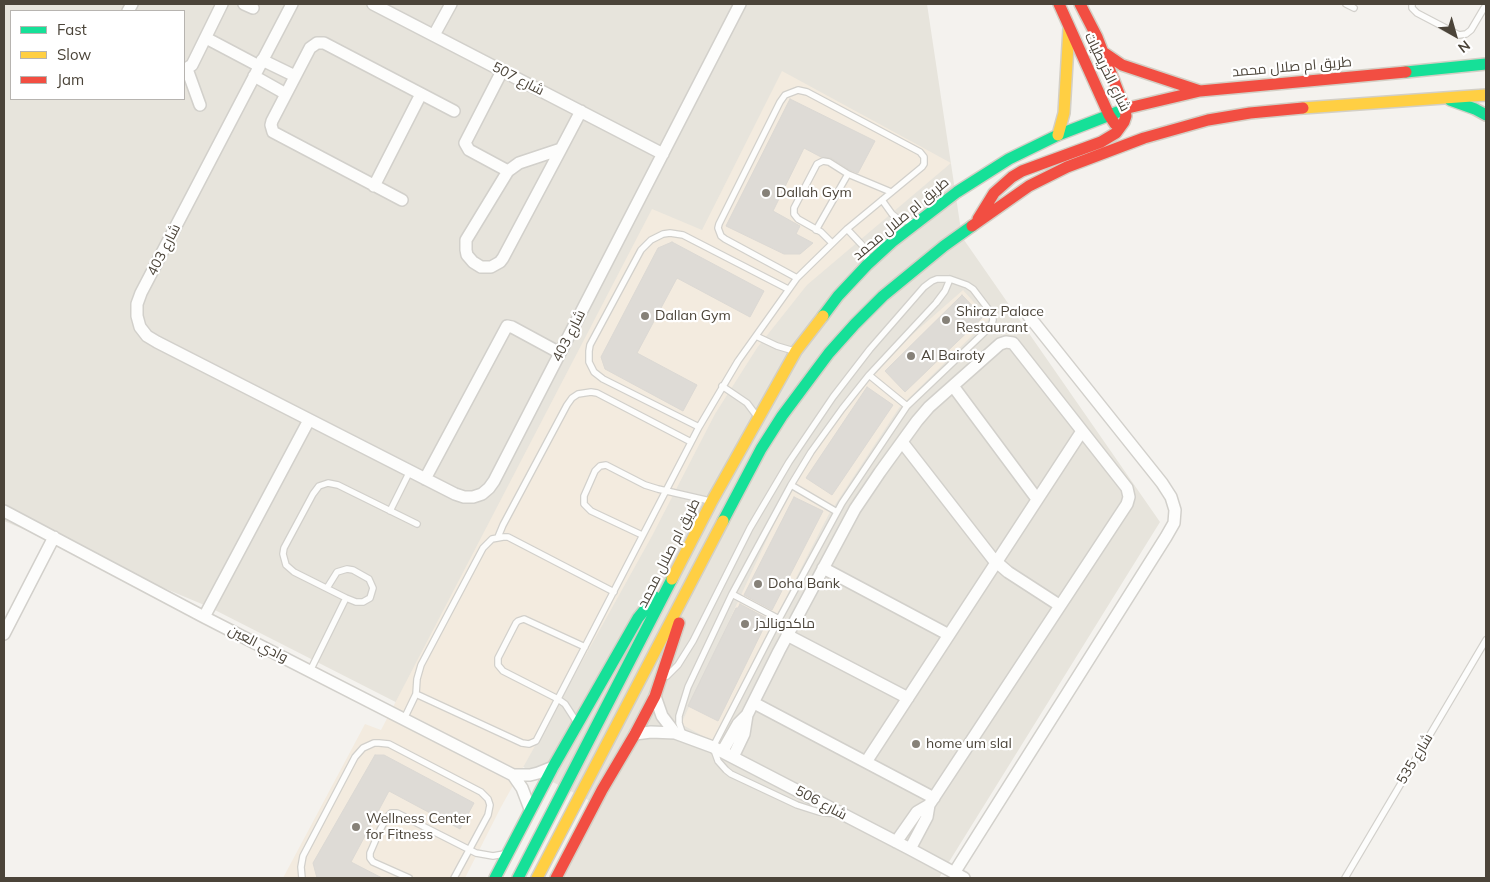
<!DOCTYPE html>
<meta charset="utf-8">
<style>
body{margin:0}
#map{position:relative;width:1490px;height:882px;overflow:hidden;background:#f4f2ee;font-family:Mulish,sans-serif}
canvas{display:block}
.frame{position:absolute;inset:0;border:5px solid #4b4439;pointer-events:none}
.legend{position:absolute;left:10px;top:10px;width:175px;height:90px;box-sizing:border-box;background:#fff;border:1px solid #b7b4b0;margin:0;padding:6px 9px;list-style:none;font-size:15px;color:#4b4439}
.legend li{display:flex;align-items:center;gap:10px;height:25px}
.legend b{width:25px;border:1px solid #b7b4b0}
.north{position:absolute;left:1430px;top:10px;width:50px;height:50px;-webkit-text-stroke:4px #fff;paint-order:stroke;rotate:142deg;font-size:14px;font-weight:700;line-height:20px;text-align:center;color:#4b4439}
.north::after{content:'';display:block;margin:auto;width:18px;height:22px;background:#4b4439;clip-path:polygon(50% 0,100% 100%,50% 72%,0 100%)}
</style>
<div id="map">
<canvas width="1490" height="882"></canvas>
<div class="frame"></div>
<ul class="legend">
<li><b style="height:6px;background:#16e098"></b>Fast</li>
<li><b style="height:6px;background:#ffcf43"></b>Slow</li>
<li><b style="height:6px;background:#f24e42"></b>Jam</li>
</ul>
<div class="north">N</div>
</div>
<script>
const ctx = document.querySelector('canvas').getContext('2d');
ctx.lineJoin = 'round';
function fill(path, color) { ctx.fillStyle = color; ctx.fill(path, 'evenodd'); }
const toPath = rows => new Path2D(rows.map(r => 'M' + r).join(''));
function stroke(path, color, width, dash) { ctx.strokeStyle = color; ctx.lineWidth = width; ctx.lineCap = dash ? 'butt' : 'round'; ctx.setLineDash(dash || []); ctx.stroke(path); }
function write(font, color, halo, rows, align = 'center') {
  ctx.font = font + ' Mulish,Cairo,sans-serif'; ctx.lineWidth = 4.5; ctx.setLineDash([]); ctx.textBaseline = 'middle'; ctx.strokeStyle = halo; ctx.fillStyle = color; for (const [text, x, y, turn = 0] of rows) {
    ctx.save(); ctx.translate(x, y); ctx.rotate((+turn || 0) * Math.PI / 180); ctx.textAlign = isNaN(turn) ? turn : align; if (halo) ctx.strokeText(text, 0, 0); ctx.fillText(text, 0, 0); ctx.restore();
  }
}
fill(toPath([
 [4,4,927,4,962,237,1160,522,939,878,557,878,590,801,209,607,4,521],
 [11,11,184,11,184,99,11,99]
]), '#e7e4dc');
fill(toPath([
 [782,71,951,163,807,285,757,348,715,414,652,536,501,807,465,878,283,878,365,724,381,730,652,209,702,230],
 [963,290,989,319,899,408,829,514,712,741,681,724,788,494,800,474,866,375]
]), '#f3ebdf');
const building = toPath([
 [790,99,875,141,858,173,850,170,831,158,821,157,804,148,773,211,800,226,796,234,813,243,800,254,784,254,726,226,790,99],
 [672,242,764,291,750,317,677,278,637,353,697,385,683,411,605,369,601,357,658,248,672,242],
 [962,295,983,317,905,392,885,371,962,295],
 [867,387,893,405,832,495,806,478,867,387],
 [794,497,823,511,772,610,744,595,794,497],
 [740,604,768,619,718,721,688,706,736,608,738,608,740,604],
 [375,755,384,755,474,803,460,829,389,791,351,862,382,878,317,878,313,863,375,755]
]);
fill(building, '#dedbd6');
stroke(building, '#dcd9d4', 1);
const lane = toPath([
 [1346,4,1354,8],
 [1412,4,1412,8,1417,13,1459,35,1466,34,1471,30,1484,8],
 [882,200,892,214,897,218,902,220,912,222],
 [847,229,863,246,867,256,867,262],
 [816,230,848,174],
 [832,243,821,232,798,219,794,214,794,208,817,164,823,161,829,162,848,174,891,192],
 [756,336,777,346,794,351],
 [869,375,907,406],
 [722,386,747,403,756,415],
 [699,427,603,379,594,372,589,362,589,351,590,345,641,250,651,240,663,234,670,233,683,235,788,289],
 [791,485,837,512],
 [390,511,410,471],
 [642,535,591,511,584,504,584,496,595,471,600,466,606,465,645,485,658,489,710,501],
 [498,537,503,525,567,405,572,398,578,394,591,392,597,393,691,442],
 [327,588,337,572,347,569,353,570,369,579,373,588,370,598,363,602,356,602,346,598,294,572,286,565,283,554,284,548,313,494,319,486,328,483,338,485,417,524],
 [732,594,779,619],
 [310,671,346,598],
 [667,676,678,665,693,641,750,528,789,462,833,397,870,349,924,287,932,281,937,279,950,279,967,285,973,289,992,314,993,320,991,326,907,406,842,503,779,619,713,747,718,761,726,770,731,774,797,805,819,812,836,814],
 [416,694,522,743,529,744,536,741,699,427,738,361,797,278,847,229,922,167,924,164,924,157,920,152,807,92,798,90,785,95,780,102,719,224,718,228,721,236,725,239,797,278],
 [404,719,416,694,417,679,421,665,483,548,492,539,503,537,508,537,614,592],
 [576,721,565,704,558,699,503,671,498,665,498,658,516,623,518,621,524,619,585,647],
 [683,735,679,723,679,716,688,687,732,594,791,485,811,452,842,409,869,375,936,303,945,291,950,279],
 [302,878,301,867,303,856,355,757,363,748,374,743,379,743,389,744,481,792,488,799,490,805,488,815,454,878],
 [409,878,373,862,370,858,370,853,380,830,387,817,391,813,397,813,476,853,493,856,504,854],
 [1345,878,1486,640]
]);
const street = toPath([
 [244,4,253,8],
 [292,4,141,293,137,304,137,316,140,327,147,336,157,342,455,494,464,497,473,497,482,494,489,488,494,481,740,4],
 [373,4,663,154],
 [128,11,132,4],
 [434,35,451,4],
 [206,38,259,66],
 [262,60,295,76],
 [187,69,200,105],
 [184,70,192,65,222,4],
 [502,71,465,143,469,150,508,171],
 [254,76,286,94],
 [561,149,519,163,508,171,466,240,466,250,467,255,473,262,481,267,491,267,500,262,503,258,561,149,581,111],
 [374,186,421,94],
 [402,200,273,132,271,125,272,121,310,48,317,43,324,43,454,111],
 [953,386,1037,499],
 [902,442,993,559,1008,572,1059,605],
 [425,479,507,326,512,327,560,353],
 [4,511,204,617,513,775,530,775,538,773,553,767],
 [823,568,949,635],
 [204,617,309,420],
 [4,634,54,537],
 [787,635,908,698],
 [655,696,662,716,675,733],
 [754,703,934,798],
 [635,734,651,732,675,733,713,747,910,849,964,878],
 [722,752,738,724,747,715],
 [733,757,744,734,747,715,779,651,855,509,880,472,917,421,929,407,1000,344,1006,342,1013,343,1127,488,1129,497,1127,504,929,805,927,817,910,849],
 [866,762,1082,431],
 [513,775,522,788,530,809],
 [896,842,917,812,929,805],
 [954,873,1166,537,1174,523,1175,510,1171,497,1162,483,1028,315]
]);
const fast = toPath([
 [1406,72,1486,64],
 [1450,100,1475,109,1486,115],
 [823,316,838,296,867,265,892,242,957,192,1009,159,1058,135,1128,108],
 [723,521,761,449,782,416,829,353,855,324,883,296,944,246,972,226],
 [495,878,553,767,638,618,655,597],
 [518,878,672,579]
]);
const slow = toPath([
 [1303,108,1486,95],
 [1058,135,1064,113,1069,28],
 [672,579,712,501,796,351,823,316],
 [537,878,723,521]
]);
const jam = toPath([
 [1059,4,1109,115,1115,124],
 [1103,52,1122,65,1200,91],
 [1128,108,1200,91,1406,72],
 [978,219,994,193,1012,177,1022,171,1101,142,1116,133,1124,122,1126,116,1125,109,1097,37,1080,4],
 [972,226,1029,186,1067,167,1144,138,1208,120,1250,113,1303,108],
 [556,878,602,790,635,734,655,696,679,623]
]);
stroke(lane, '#d2d0cb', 8);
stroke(street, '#d2d0cb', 14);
stroke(fast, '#d3cfc5', 14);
stroke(slow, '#d3cfc5', 14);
stroke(jam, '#d3cfc5', 14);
stroke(lane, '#fdfdfc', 5.5);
stroke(street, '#fdfdfc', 11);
stroke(fast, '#16e098', 11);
stroke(slow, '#ffcf43', 11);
stroke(jam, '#f24e42', 11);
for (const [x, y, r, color] of [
 [766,193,5,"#868178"],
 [645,316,5,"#868178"],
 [946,320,5,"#868178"],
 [911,356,5,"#868178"],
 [758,584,5,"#868178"],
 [745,624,5,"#868178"],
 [916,744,5,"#868178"],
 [356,827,5,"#868178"]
]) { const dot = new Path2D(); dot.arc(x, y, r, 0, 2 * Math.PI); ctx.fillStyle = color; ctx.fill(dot); stroke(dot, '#fff', 2); }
write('14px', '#4b4439', '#fff', [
 ["طريق ام صلال محمد",1292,67,-5],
 ["شارع الخريطيات",1107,72,64],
 ["شارع 507",518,79,27],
 ["طريق ام صلال محمد",901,219,-40],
 ["شارع 403",164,250,-63],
 ["شارع 403",569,336,-63],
 ["طريق ام صلال محمد",669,553,-63],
 ["وادي العين",258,644,27],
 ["شارع 535",1415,759,-59],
 ["شارع 506",821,803,28]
]);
write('14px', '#4b4439', '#fff', [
 ["Dallah Gym",776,193],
 ["Shiraz Palace",956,312],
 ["Restaurant",956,328],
 ["Dallan Gym",655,316],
 ["Al Bairoty",921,356],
 ["Doha Bank",768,584],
 ["ماكدونالدز",755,624],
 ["home um slal",926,744],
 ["Wellness Center",366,819],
 ["for Fitness",366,835]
], 'left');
</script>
